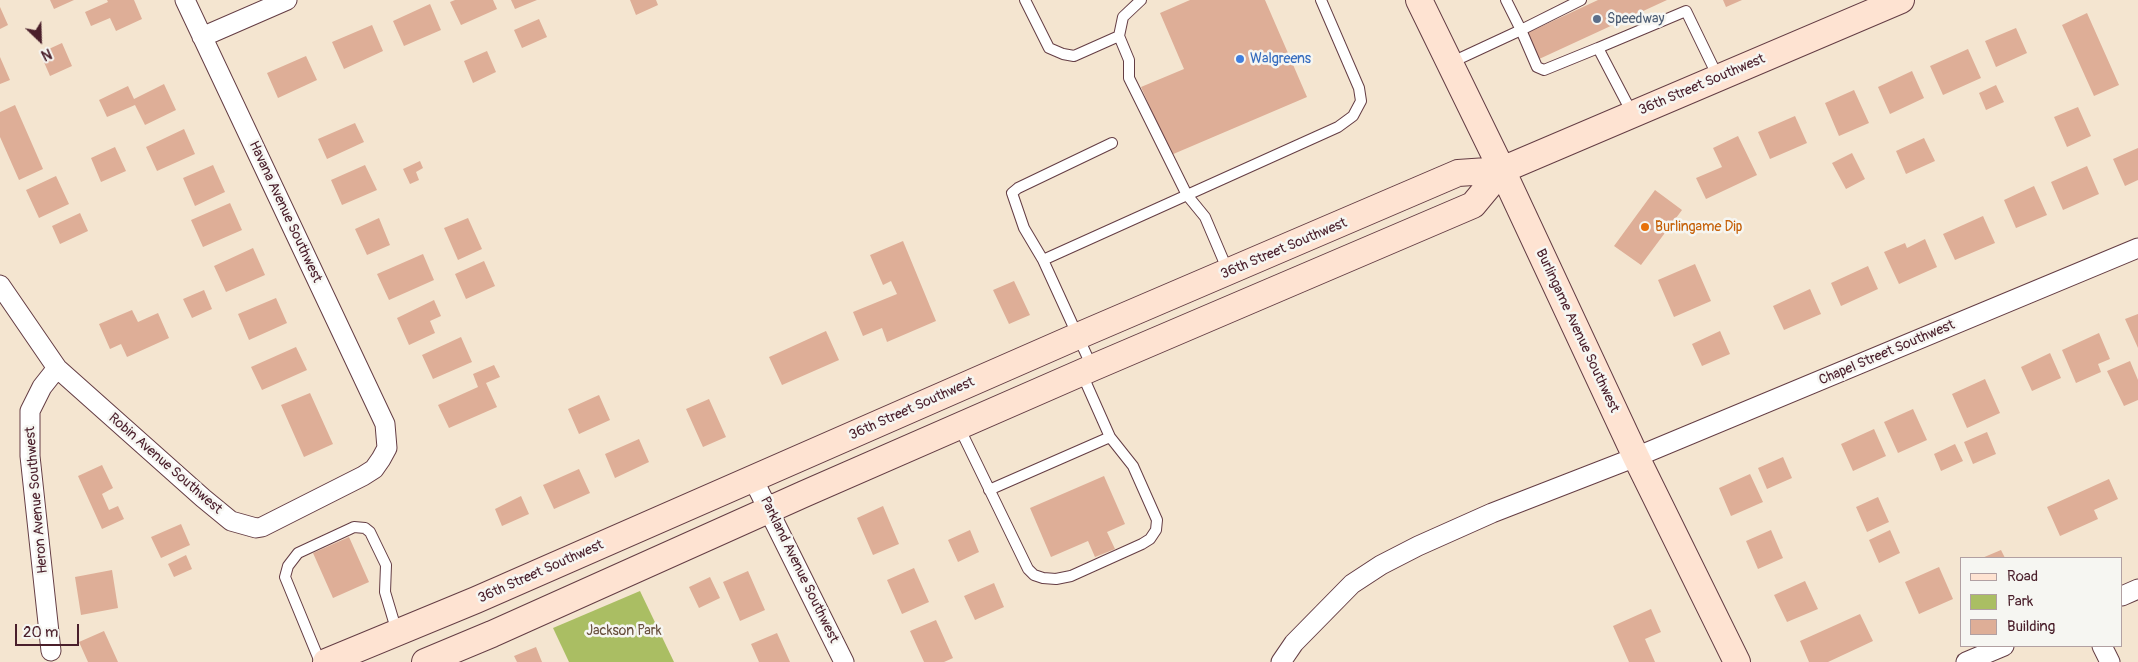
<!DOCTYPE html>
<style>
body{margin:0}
#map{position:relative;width:2138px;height:662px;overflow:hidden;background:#f4e5d0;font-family:Pangolin,sans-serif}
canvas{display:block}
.legend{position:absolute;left:1960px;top:557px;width:162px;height:90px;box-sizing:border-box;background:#f6f6f2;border:1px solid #b1a0a2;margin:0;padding:6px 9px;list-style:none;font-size:15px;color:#4a1f2b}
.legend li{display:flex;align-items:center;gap:10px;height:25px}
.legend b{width:25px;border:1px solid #b1a0a2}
.north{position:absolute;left:15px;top:15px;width:50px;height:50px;-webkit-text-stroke:4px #f6f6f2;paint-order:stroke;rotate:156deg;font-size:14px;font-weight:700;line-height:20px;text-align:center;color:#4a1f2b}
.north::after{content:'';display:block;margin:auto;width:18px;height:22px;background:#4a1f2b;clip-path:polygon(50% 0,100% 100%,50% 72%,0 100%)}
.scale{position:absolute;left:15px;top:624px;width:64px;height:22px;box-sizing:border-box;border:2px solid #4a1f2b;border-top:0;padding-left:6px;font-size:15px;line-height:18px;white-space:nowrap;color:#4a1f2b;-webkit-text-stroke:4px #f6f6f2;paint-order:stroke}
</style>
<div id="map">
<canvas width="2138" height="662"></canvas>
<ul class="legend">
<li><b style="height:6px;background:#fee3d2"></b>Road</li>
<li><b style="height:14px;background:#aabe63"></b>Park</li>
<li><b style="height:14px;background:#deae97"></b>Building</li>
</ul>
<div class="north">N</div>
<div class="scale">20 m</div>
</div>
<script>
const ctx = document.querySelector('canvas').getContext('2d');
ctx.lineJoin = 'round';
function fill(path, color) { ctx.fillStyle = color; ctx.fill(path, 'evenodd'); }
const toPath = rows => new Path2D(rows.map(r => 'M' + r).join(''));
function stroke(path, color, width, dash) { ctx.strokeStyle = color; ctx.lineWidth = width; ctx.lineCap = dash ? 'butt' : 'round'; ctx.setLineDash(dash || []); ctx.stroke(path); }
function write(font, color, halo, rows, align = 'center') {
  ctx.font = font + ' Pangolin,sans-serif'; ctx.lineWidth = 5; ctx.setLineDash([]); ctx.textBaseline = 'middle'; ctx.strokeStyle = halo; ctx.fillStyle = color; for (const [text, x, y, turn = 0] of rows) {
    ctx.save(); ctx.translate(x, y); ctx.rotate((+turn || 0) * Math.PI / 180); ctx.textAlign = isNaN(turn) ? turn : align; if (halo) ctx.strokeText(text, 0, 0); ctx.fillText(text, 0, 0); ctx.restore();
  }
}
fill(toPath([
 [640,591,674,662,569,662,553,628]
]), '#aabe63');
fill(toPath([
 [50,0,74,0,54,9],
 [107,0,134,0,142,19,116,31,110,18,91,26,85,12,108,2],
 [455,0,493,0,497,9,461,25,450,2],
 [511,0,537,0,515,9],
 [630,0,656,0,658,5,636,15],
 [1190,0,1265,0,1307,97,1171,155,1141,87,1184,69,1160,13],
 [1598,0,1667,0,1537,60,1525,34],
 [1723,0,1742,0,1726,7],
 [430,4,441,30,404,46,393,21],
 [0,7,8,25,0,29],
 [2087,13,2119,85,2094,96,2062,25],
 [539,19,547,37,522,48,514,30],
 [372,25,383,51,344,69,332,42],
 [2016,28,2027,53,1996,67,1985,41],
 [62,43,72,66,50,76,40,53],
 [1968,49,1981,78,1943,95,1930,66],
 [487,51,496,72,473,83,464,61],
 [306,56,317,80,278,98,267,73],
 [0,57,10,80,0,84],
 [1912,71,1924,98,1890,114,1878,87],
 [164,84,176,110,145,125,135,105,107,117,99,100,128,86,134,99],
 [1996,85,2004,102,1986,110,1979,93],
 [1854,90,1869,123,1839,136,1825,103],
 [15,105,43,169,19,180,0,137,0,112],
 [2078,107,2091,136,2067,147,2054,117],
 [1795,116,1807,143,1770,159,1758,132],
 [355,123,364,142,327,159,318,139],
 [184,129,195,154,157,171,146,147],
 [1738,136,1757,175,1706,199,1696,178,1722,167,1713,148],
 [1924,138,1935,161,1906,174,1896,151],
 [115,147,126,171,101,182,91,158],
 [2138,148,2138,180,2125,186,2113,159],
 [1852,153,1865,179,1846,189,1832,163],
 [420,161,423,168,416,172,419,180,410,184,403,169],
 [213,165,225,192,195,206,183,178],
 [365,165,377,190,342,205,331,180],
 [2087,166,2099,194,2063,210,2051,182],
 [56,176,69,204,39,218,26,190],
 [2034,186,2047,215,2016,228,2004,200],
 [1655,190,1682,210,1641,265,1614,246],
 [230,203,242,230,203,247,191,220],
 [80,213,88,231,60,244,52,226],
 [1983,216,1995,243,1955,260,1943,234],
 [379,218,390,245,367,255,355,229],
 [468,218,482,249,458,260,444,228],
 [1925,239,1937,267,1899,284,1884,252,1905,243,1907,248],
 [903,241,936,321,887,342,882,328,863,336,853,312,897,294,891,281,883,285,870,255],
 [253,248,265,275,226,292,214,266],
 [423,254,434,280,389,300,377,274],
 [484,261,495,286,466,299,455,274],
 [1695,264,1711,301,1674,317,1658,280],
 [1868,266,1878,289,1841,306,1831,283],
 [1014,281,1030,315,1009,324,993,290],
 [1810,289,1821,314,1784,330,1773,306],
 [204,290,212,309,192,318,183,299],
 [276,298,287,323,249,340,238,314],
 [434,300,441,316,430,321,435,333,409,345,397,318],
 [132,310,138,322,158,313,169,338,127,357,121,344,110,349,99,324],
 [2138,314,2138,348,2125,319],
 [826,331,839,360,782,385,769,357],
 [1720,331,1730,354,1702,366,1692,344],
 [2099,333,2110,359,2098,364,2101,372,2076,383,2062,350],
 [461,337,472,362,433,379,422,355],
 [296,347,307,370,262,390,251,367],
 [2050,353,2061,378,2032,391,2021,367],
 [2130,361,2138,380,2138,400,2124,406,2107,371],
 [494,365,500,377,486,383,497,407,449,428,438,405,478,387,473,374],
 [1985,379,2000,413,1967,428,1952,394],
 [310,393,333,444,304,457,281,405],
 [599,395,610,420,579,434,568,409],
 [709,399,726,437,703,447,686,409],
 [1913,409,1927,440,1898,453,1884,422],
 [1874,429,1886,456,1853,471,1841,444],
 [1987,432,1996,454,1973,464,1964,442],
 [639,439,649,462,615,478,605,454],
 [1955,444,1963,461,1941,471,1934,454],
 [1783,457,1792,478,1767,489,1758,468],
 [102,465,113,488,102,494,109,510,118,506,124,519,102,529,78,476],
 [579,469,590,493,554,509,543,485],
 [1750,474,1763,502,1731,516,1719,488],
 [1104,476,1125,524,1107,532,1115,549,1095,557,1088,541,1051,557,1030,508],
 [2109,479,2118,499,2094,510,2098,519,2060,536,2047,507],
 [521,496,529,514,502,526,495,509],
 [1878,497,1889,522,1867,532,1856,507],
 [883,506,899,544,873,555,857,518],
 [181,524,190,545,161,558,151,537],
 [970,530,979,552,958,562,948,540],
 [1771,530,1783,558,1758,569,1746,541],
 [1890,530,1900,553,1879,563,1869,540],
 [349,537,369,582,333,598,313,553],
 [2001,550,2005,558,1982,558],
 [186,555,192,569,174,577,168,564],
 [1939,567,1953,599,1919,614,1905,582],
 [914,568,929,602,902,614,887,580],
 [112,570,118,608,81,615,75,577],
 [748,571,765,610,740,621,723,582],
 [710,577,720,598,699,608,689,587],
 [1805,581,1818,609,1787,622,1774,595],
 [994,583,1004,607,975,620,964,596],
 [1651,609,1661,632,1645,639,1655,662,1629,662,1613,626],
 [1860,614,1873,641,1828,662,1809,662,1800,641],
 [936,620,953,658,944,662,924,662,910,631],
 [104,631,118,662,88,662,79,642],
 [777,633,790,662,759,662,751,644],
 [536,647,542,662,517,662,514,656]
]), '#deae97');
const lane = toPath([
 [1025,0,1049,48,1063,54,1074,56,1119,36],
 [1141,0,1123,17,1119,36,1129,60,1129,78,1187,195,1205,217,1228,271],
 [1581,0,1521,30,1537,67,1544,70,1598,48,1632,113],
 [1598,48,1686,11,1718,77],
 [1450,63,1521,30,1506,0],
 [1043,260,1024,228,1012,193,1018,188,1112,143],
 [1092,367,1043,260,1338,127,1353,116,1361,101,1359,88,1321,0],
 [959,427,1028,569,1034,575,1043,578,1056,579,1071,576,1142,544,1150,539,1156,530,1157,520,1133,466,1110,437,1082,374],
 [989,490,1110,437],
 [320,662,285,577,288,566,298,553,354,527,365,528,370,532,386,565,385,592,397,632]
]);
const street = toPath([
 [202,37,287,0],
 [0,285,57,368,203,498,231,521,256,528,262,527,363,476,374,469,381,459,387,448,385,424,185,0],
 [753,479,844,662],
 [2122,596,2138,589],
 [2102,646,2110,662],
 [51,651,30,456,30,411,42,387,57,368],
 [1281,662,1294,643,1352,584,1381,565,1418,546,1492,513,1636,457,2138,248],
 [1966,662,2004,646]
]);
const secondary = toPath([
 [1419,0,1502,170,1636,457,1737,662],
 [326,662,476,600,1078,336,1458,173,1502,170,1901,0],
 [425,662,492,634,804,494,1092,368,1473,205,1502,170]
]);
stroke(lane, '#643d44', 12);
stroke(street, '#643d44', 21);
stroke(secondary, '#643d44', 28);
stroke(lane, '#fff', 10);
stroke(street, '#fff', 19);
stroke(secondary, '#fee3d2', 26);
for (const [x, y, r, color] of [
 [1597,19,5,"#5c6f8a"],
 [1240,59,5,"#3f7fe0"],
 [1645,227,5,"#e8710a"]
]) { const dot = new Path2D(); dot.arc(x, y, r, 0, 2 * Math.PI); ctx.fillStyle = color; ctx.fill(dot); stroke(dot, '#f6f6f2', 2); }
write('14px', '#4e5e75', '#f6f6f2', [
 ["Speedway",1607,19]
], 'left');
write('14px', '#366cbe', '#f6f6f2', [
 ["Walgreens",1250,59]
], 'left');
write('14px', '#4a1f2b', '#f6f6f2', [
 ["36th Street Southwest",1702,85,-23],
 ["Havana Avenue Southwest",285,212,65],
 ["36th Street Southwest",1284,249,-23],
 ["Burlingame Avenue Southwest",1577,331,65],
 ["Chapel Street Southwest",1887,353,-23],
 ["36th Street Southwest",912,409,-24],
 ["Robin Avenue Southwest",165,464,41],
 ["Heron Avenue Southwest",37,500,-95],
 ["Parkland Avenue Southwest",799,570,64],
 ["36th Street Southwest",541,572,-24]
]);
write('14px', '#c56008', '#f6f6f2', [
 ["Burlingame Dip",1655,227]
], 'left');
write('14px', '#674f3c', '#f6f6f2', [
 ["Jackson Park",624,631]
]);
</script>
